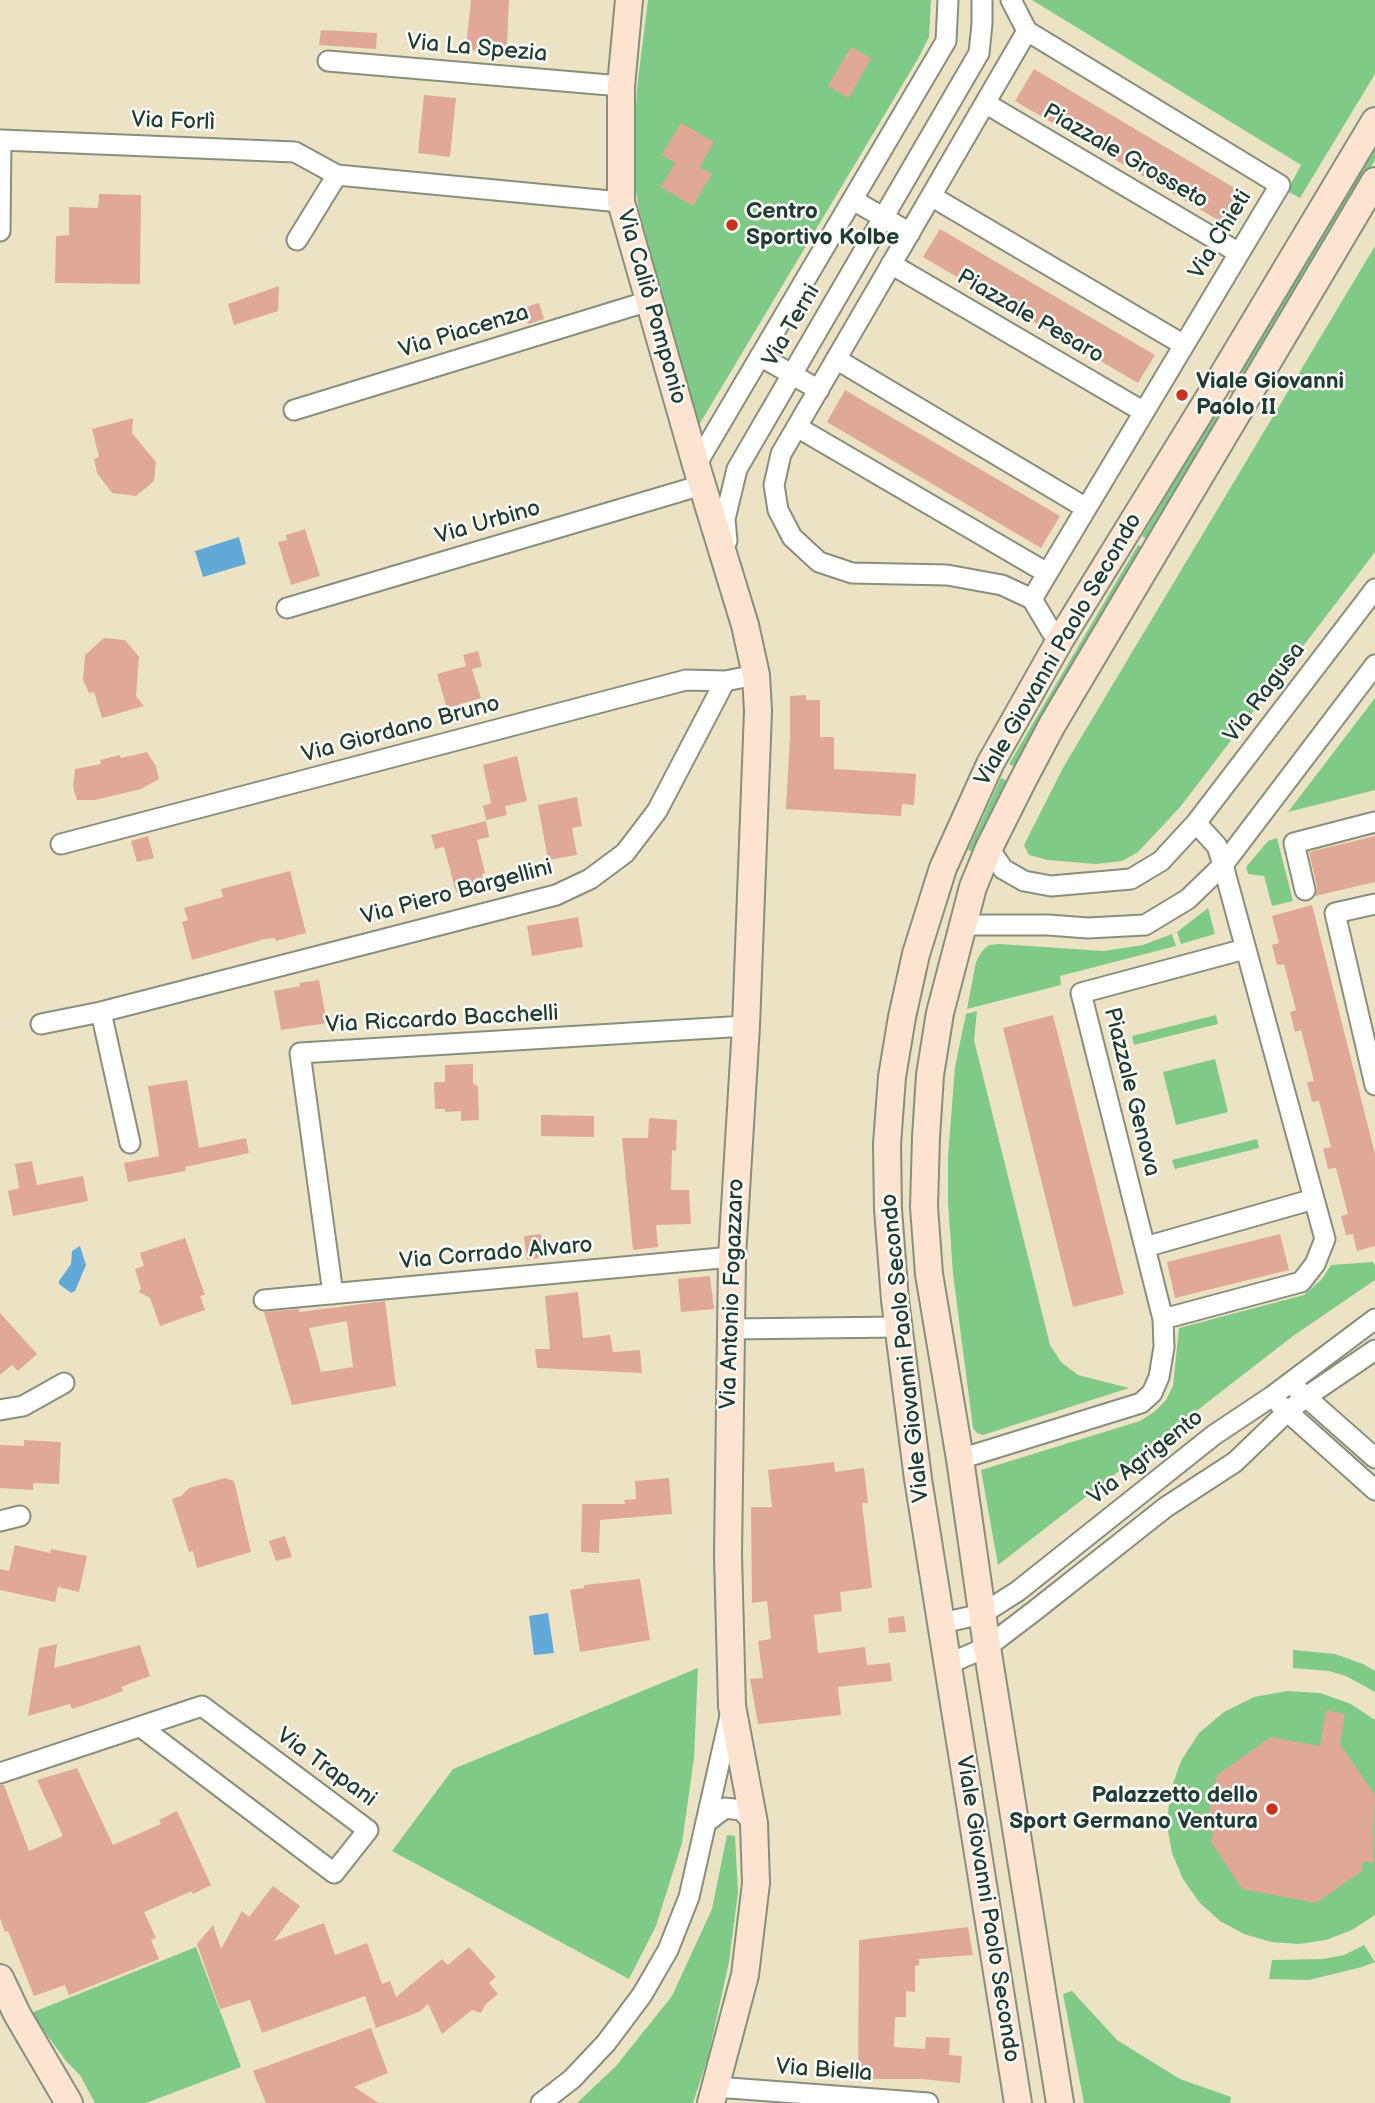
<!DOCTYPE html>
<meta charset="utf-8">
<style>
body{margin:0}
canvas{display:block;background:#ece3c4}
</style>
<canvas width="1375" height="2103"></canvas>
<script>
const ctx = document.querySelector('canvas').getContext('2d');
ctx.lineJoin = 'round';
function fill(path, color) { ctx.fillStyle = color; ctx.fill(path, 'evenodd'); }
const toPath = rows => new Path2D(rows.map(r => 'M' + r).join(''));
function stroke(path, color, width, dash) { ctx.strokeStyle = color; ctx.lineWidth = width; ctx.lineCap = dash ? 'butt' : 'round'; ctx.setLineDash(dash || []); ctx.stroke(path); }
function write(font, color, halo, rows, align = 'center') {
  ctx.font = font + ' "Balsamiq Sans",sans-serif'; ctx.lineWidth = 5; ctx.setLineDash([]); ctx.textBaseline = 'middle'; ctx.strokeStyle = halo; ctx.fillStyle = color; for (const [text, x, y, turn = 0] of rows) {
    ctx.save(); ctx.translate(x, y); ctx.rotate((+turn || 0) * Math.PI / 180); ctx.textAlign = isNaN(turn) ? turn : align; if (halo) ctx.strokeText(text, 0, 0); ctx.fillText(text, 0, 0); ctx.restore();
  }
}
fill(toPath([
 [648,0,931,0,929,37,919,57,699,425,639,211,633,170,637,88],
 [1032,0,1375,0,1375,74,1300,198,1287,191,1301,165],
 [1375,146,1375,160,1235,395,1229,391],
 [1375,246,1375,552,1181,806,1138,852,1122,861,1096,864,1047,860,1029,855,1024,845,1064,766],
 [1223,400,1230,403,1149,540,1142,536],
 [1138,545,1144,548,1015,767,1009,764],
 [1375,698,1375,790,1288,812],
 [1001,778,1008,781,975,853,968,850],
 [1277,838,1293,901,1272,906,1264,876,1248,874,1246,867,1268,841],
 [1208,908,1215,934,1181,944,1177,932],
 [1172,934,1176,946,1060,976,1061,985,967,1009,976,962,982,951,989,945,1000,944,1103,951,1143,945],
 [977,1011,974,1040,1050,1345,1061,1362,1078,1375,1129,1388,983,1435,977,1433,973,1428,953,1274,948,1202,948,1157,955,1067,966,1014],
 [1216,1015,1218,1024,1134,1045,1132,1036],
 [1215,1059,1228,1112,1176,1125,1163,1072],
 [1257,1139,1259,1148,1175,1169,1172,1160],
 [1373,1262,1375,1266,1375,1280,1293,1336,998,1565,981,1470,1140,1421,1154,1412,1166,1400,1173,1386,1179,1328,1304,1295,1322,1279,1331,1265],
 [1293,1650,1335,1654,1363,1664,1375,1671,1375,1692,1346,1676,1329,1671,1293,1668],
 [698,1668,694,1758,682,1843,656,1926,629,1979,392,1851,453,1769],
 [1287,1691,1320,1693,1351,1704,1375,1720,1375,1915,1352,1930,1326,1940,1299,1944,1271,1942,1244,1934,1220,1921,1199,1902,1183,1879,1172,1853,1167,1825,1170,1792,1181,1761,1199,1733,1224,1712,1254,1697],
 [727,1835,735,1836,738,1892,729,1962,708,2057,693,2103,577,2103,616,2066,672,1996,712,1909],
 [1364,1945,1375,1962,1362,1967,1309,1980,1269,1979,1272,1960,1323,1959,1344,1955],
 [196,1947,241,2067,146,2103,95,2103,80,2075,66,2061,31,2013],
 [1072,1991,1117,2040,1180,2079,1231,2097,1230,2103,1084,2103,1063,1994]
]), '#80ca87');
fill(toPath([
 [239,537,246,564,203,577,195,551],
 [80,1246,86,1265,75,1291,71,1293,59,1284,59,1281,71,1264,72,1251],
 [548,1613,554,1653,534,1655,529,1616]
]), '#61aad8');
fill(toPath([
 [471,0,509,0,507,46,501,56,492,58,466,47],
 [321,30,377,33,376,49,319,45],
 [851,47,871,58,849,98,828,86],
 [1034,69,1248,196,1230,227,1015,101],
 [424,95,456,98,450,157,418,153],
 [681,123,714,142,700,167,712,174,693,206,661,187,675,163,662,155],
 [99,194,141,195,140,284,55,283,56,236,69,235,69,207,98,208],
 [940,229,1155,355,1138,383,923,257],
 [279,286,278,311,234,325,228,304],
 [539,303,544,319,528,324,523,308],
 [845,390,1060,516,1041,548,827,422],
 [133,418,132,433,156,462,154,481,136,496,112,493,97,473,94,459,99,457,92,429],
 [305,529,320,576,291,585,278,542,287,540,286,535],
 [104,638,125,640,139,657,136,696,144,706,102,718,94,692,89,693,83,680,85,655],
 [478,651,482,667,472,669,481,698,447,708,437,674,466,666,463,655],
 [806,695,806,700,820,700,820,737,834,737,834,769,916,774,914,805,902,804,901,816,786,809,790,736,790,696],
 [147,752,156,766,159,779,141,789,95,800,77,800,73,787,75,769,101,764,100,760,120,755,121,758],
 [517,756,527,801,505,806,507,815,486,820,483,806,491,803,483,765],
 [577,797,582,826,572,828,577,855,548,860,538,805],
 [486,821,489,837,477,840,485,873,482,874,484,885,456,892,444,847,435,849,431,835],
 [148,836,154,858,137,862,131,841],
 [1375,836,1375,882,1315,896,1317,887,1309,852],
 [290,871,306,933,276,941,275,938,265,939,192,960,182,922,188,920,184,908,223,897,221,889],
 [1312,905,1375,1154,1375,1246,1357,1251,1353,1234,1346,1235,1341,1216,1348,1214,1336,1168,1328,1169,1323,1149,1331,1147,1319,1101,1312,1102,1307,1082,1314,1081,1301,1030,1295,1032,1290,1012,1296,1010,1284,964,1277,965,1272,945,1279,943,1272,916],
 [578,917,583,947,532,956,527,926],
 [319,980,327,1023,281,1030,274,991,300,986,299,983],
 [1053,1015,1124,1294,1073,1307,1003,1028],
 [473,1064,473,1084,478,1086,479,1120,461,1121,461,1111,445,1112,445,1109,435,1109,434,1082,445,1082,445,1065],
 [187,1080,199,1148,246,1138,249,1153,185,1167,186,1171,128,1182,124,1163,159,1156,148,1086],
 [541,1115,594,1116,594,1137,541,1136],
 [649,1118,677,1120,676,1151,672,1150,671,1190,689,1190,691,1224,656,1225,658,1247,633,1250,622,1138,648,1138],
 [32,1161,37,1185,83,1176,88,1201,13,1216,8,1191,19,1188,15,1164],
 [541,1234,544,1257,527,1260,524,1236],
 [1280,1234,1289,1270,1175,1298,1167,1262],
 [185,1238,205,1295,200,1296,205,1310,160,1326,150,1298,139,1292,141,1288,135,1269,144,1266,140,1253],
 [710,1276,714,1309,681,1312,678,1279],
 [578,1292,583,1338,610,1335,613,1352,640,1350,642,1373,537,1368,535,1349,550,1349,545,1296],
 [385,1301,396,1386,292,1405,264,1312,299,1309,299,1312],
 [347,1321,353,1367,321,1372,309,1328],
 [0,1313,37,1354,18,1371,12,1365,0,1375],
 [24,1440,61,1442,59,1484,33,1483,33,1490,0,1488,0,1445,24,1446],
 [834,1462,835,1472,864,1468,868,1503,862,1503,872,1588,840,1592,842,1611,814,1615,818,1653,865,1647,867,1665,890,1663,892,1681,838,1687,841,1715,758,1724,750,1679,763,1678,758,1641,771,1639,767,1601,752,1603,751,1507,772,1507,768,1470],
 [225,1478,234,1481,251,1552,197,1568,193,1551,189,1552,172,1499,181,1496,189,1488],
 [669,1478,672,1514,600,1520,599,1553,581,1552,582,1504,625,1504,624,1500,636,1499,635,1481],
 [285,1536,292,1557,276,1561,269,1541],
 [15,1545,50,1553,51,1549,87,1556,79,1592,58,1587,55,1602,0,1590,0,1569,9,1571],
 [640,1579,650,1640,580,1652,570,1590,584,1588,584,1585],
 [904,1616,906,1632,889,1633,888,1618],
 [57,1644,54,1668,140,1645,150,1676,121,1687,123,1691,96,1701,72,1709,70,1704,28,1716,39,1648],
 [1326,1710,1345,1714,1340,1744,1375,1795,1373,1863,1363,1861,1361,1872,1316,1903,1242,1889,1211,1842,1213,1832,1205,1830,1217,1775,1271,1737,1320,1746],
 [77,1768,113,1845,161,1824,159,1820,177,1811,211,1885,193,1894,192,1891,144,1912,156,1938,151,1940,159,1959,69,1995,65,1985,34,1996,8,1931,5,1932,0,1918,0,1785,4,1785,29,1851,63,1836,37,1780],
 [273,1886,300,1906,274,1941,324,1923,335,1955,367,1943,382,1984,390,1981,396,1997,442,1959,448,1965,469,1947,496,1977,489,1983,498,1994,485,2005,481,2013,472,2010,442,2034,428,2004,419,2012,376,2028,365,1996,262,2033,250,2000,220,2009,197,1944,213,1925,221,1949,242,1911,249,1917],
 [968,1927,973,1955,919,1959,919,1965,915,1966,915,1992,906,1991,906,2017,895,2017,894,2047,925,2049,926,2037,950,2038,949,2055,962,2056,960,2083,921,2079,858,2079,859,1940],
 [371,2028,388,2073,354,2087,379,2103,266,2103,253,2071]
]), '#e0a997');
const street = toPath([
 [1011,0,1027,31],
 [328,61,621,86],
 [985,103,1239,253],
 [931,196,1184,345],
 [853,200,910,233],
 [0,231,1,140,295,152,337,175,621,202],
 [297,240,337,175],
 [891,264,1144,412],
 [760,356,819,390],
 [836,359,1086,508],
 [294,410,649,301],
 [797,427,1047,573],
 [696,465,946,41,948,0],
 [727,541,725,519,737,469,979,53,982,24,982,0],
 [1032,599,1280,185,1027,31,781,454,774,485,778,510,792,537,819,562,852,573,947,575,1002,585,1032,599,1051,631,1060,640],
 [287,608,702,485],
 [61,844,686,680,725,681,756,675],
 [989,848,1003,869,1024,881,1051,886,1131,879,1161,861,1196,823,1375,589],
 [1305,890,1294,843,1375,822],
 [1375,904,1335,913,1375,1085],
 [963,925,1048,925,1088,928,1145,925,1188,899,1223,865,1375,665],
 [101,1012,130,1143],
 [41,1024,101,1012,556,895,590,879,625,853,657,811,725,681],
 [1145,1247,1314,1199],
 [333,1294,300,1053,746,1026],
 [264,1300,732,1257],
 [1163,1319,1301,1282,1315,1264,1325,1239,1223,865,1217,846,1196,823],
 [731,1329,899,1327],
 [1297,1389,1375,1458],
 [1280,1405,1375,1490],
 [0,1410,23,1406,64,1383],
 [960,1459,1141,1403,1152,1393,1159,1377,1164,1347,1163,1319,1081,993,1245,949],
 [0,1521,20,1516],
 [942,1623,982,1614,1018,1591,1214,1435,1271,1397,1375,1319],
 [948,1664,987,1647,1033,1612,1166,1507,1235,1462,1287,1412,1306,1397,1375,1350],
 [0,1773,202,1706,368,1830,334,1873,141,1727],
 [708,1821,725,1808,741,1810,754,1823],
 [716,2087,928,2103],
 [541,2103,572,2079,606,2043,642,1995,668,1950,689,1897,730,1716]
]);
const secondary = toPath([
 [629,0,621,86,621,202,696,465,745,625,756,675,758,711,746,1026,732,1257,728,1555,732,1706,754,1823,756,1883,745,1975,711,2103],
 [0,1978,17,2014,69,2103],
 [1018,2103,918,1479,895,1300,888,1209,887,1144,892,1077,902,1017,916,954,943,868,990,764,1060,640,1215,388,1375,121],
 [1060,2103,987,1647,960,1459,929,1274,924,1207,926,1137,930,1075,940,1013,973,887,989,848,1023,780,1052,725,1375,181]
]);
stroke(street, '#86907c', 23);
stroke(secondary, '#86907c', 30);
stroke(street, '#fff', 19);
stroke(secondary, '#fde4d0', 26);
for (const [x, y, r, color] of [
 [732,225,7,"#c8321e"],
 [1182,395,7,"#c8321e"],
 [1272,1809,7,"#c8321e"]
]) { const dot = new Path2D(); dot.arc(x, y, r, 0, 2 * Math.PI); ctx.fillStyle = color; ctx.fill(dot); stroke(dot, '#fdfcf7', 2.5); }
write('23px', '#1f3d34', '#fdfcf7', [
 ["Via La Spezia",477,49,5],
 ["Via Forlì",173,122,2],
 ["Piazzale Grosseto",1125,157,30],
 ["Via Chieti",1221,235,-59],
 ["Via Caliò Pomponio",651,307,74],
 ["Piazzale Pesaro",1030,317,30],
 ["Via Terni",792,326,-60],
 ["Via Piacenza",464,332,-17],
 ["Via Urbino",488,523,-16],
 ["Viale Giovanni Paolo Secondo",1059,650,-60],
 ["Via Ragusa",1265,693,-53],
 ["Via Giordano Bruno",401,730,-15],
 ["Via Piero Bargellini",457,893,-15],
 ["Via Riccardo Bacchelli",442,1020,-3],
 ["Piazzale Genova",1131,1092,76],
 ["Via Corrado Alvaro",496,1254,-5],
 ["Via Antonio Fogazzaro",733,1294,-88],
 ["Viale Giovanni Paolo Secondo",906,1348,-96],
 ["Via Agrigento",1146,1458,-38],
 ["Via Trapani",326,1768,36],
 ["Viale Giovanni Paolo Secondo",987,1909,81],
 ["Via Biella",824,2071,4]
]);
write('bold 23px', '#1f3d34', '#fdfcf7', [
 ["Centro",746,212],
 ["Sportivo Kolbe",746,238],
 ["Viale Giovanni",1196,382],
 ["Paolo II",1196,408],
 ["Palazzetto dello",1258,1796,"right"],
 ["Sport Germano Ventura",1258,1822,"right"]
], 'left');
</script>
